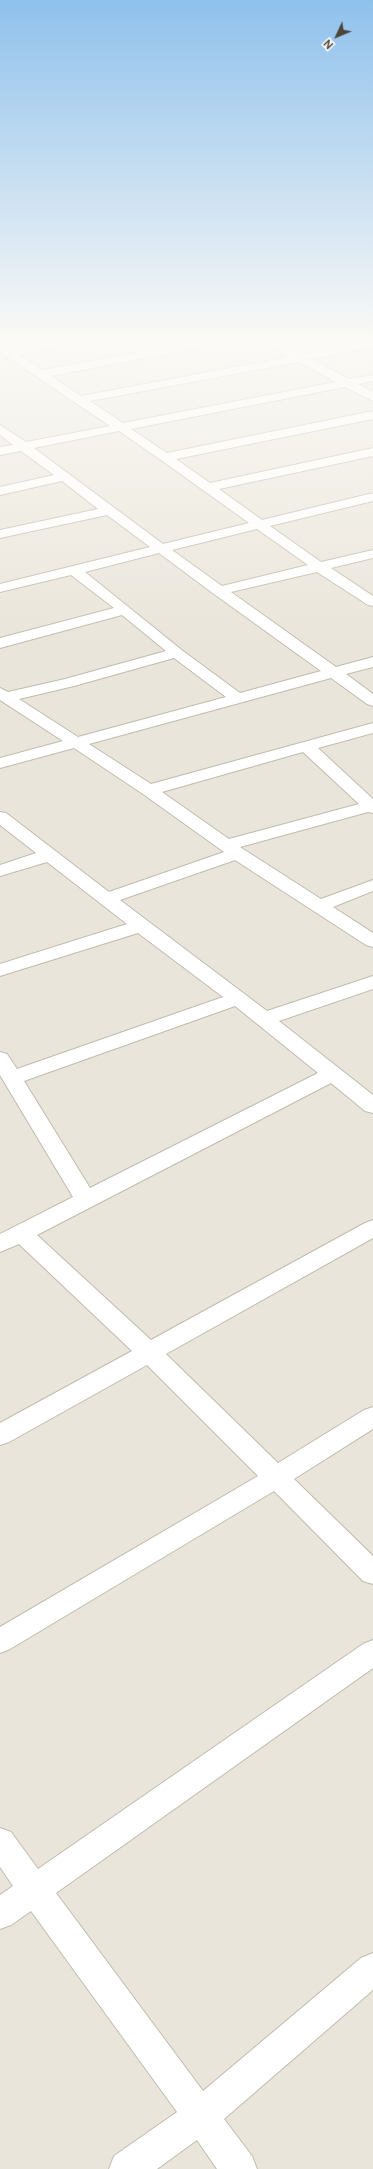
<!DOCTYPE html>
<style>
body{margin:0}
#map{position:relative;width:373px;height:2169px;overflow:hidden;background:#f6f3ec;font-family:"DM Sans",sans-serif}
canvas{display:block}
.north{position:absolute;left:317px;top:16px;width:40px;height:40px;-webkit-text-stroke:3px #fff;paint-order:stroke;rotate:226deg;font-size:11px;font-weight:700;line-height:16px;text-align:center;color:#4b4439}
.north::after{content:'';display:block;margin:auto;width:14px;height:18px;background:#4b4439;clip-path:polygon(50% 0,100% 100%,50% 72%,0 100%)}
</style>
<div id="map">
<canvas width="373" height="2169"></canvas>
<div class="north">N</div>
</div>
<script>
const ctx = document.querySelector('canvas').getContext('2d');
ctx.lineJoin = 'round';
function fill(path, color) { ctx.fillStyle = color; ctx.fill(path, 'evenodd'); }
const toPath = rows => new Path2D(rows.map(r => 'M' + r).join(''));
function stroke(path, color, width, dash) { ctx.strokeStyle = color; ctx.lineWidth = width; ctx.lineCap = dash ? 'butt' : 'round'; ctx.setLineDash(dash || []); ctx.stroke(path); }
fill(toPath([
 [0,338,373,338,373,2169,0,2169]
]), '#eae5da');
const street = toPath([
 [70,338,95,338,90,341,19,355,43,370,214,338,239,338,234,341,51,376,81,396,289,357,258,338,272,338,302,354,373,341,373,347,311,359,349,379,373,375,373,381,358,384,373,392,373,401,345,387,131,429,167,453,373,411,373,419,176,459,210,483,373,448,373,456,219,489,262,520,373,493,373,501,270,526,321,562,373,550,373,558,331,568,373,596,373,606,368,605,317,572,231,592,336,667,373,657,373,667,346,674,373,694,373,706,367,704,331,678,89,744,151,784,373,723,373,733,318,748,373,799,373,813,368,812,240,847,321,899,373,880,373,891,333,907,373,933,373,947,366,945,235,860,120,900,267,1011,373,976,373,989,279,1021,373,1095,373,1113,365,1111,331,1083,37,1235,151,1340,365,1223,373,1220,373,1238,166,1354,278,1463,364,1410,373,1407,373,1429,294,1479,373,1556,373,1584,363,1581,274,1491,10,1649,0,1653,0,1627,258,1476,147,1365,9,1442,0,1445,0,1423,132,1351,19,1244,0,1252,0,1234,73,1197,0,1075,0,1052,7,1054,17,1069,223,997,138,933,0,976,0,964,127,924,47,862,0,876,0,865,36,853,0,825,0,812,6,813,109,892,224,852,143,794,74,748,0,768,0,758,63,741,0,700,0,688,8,692,65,679,166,651,122,615,0,648,0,638,114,608,71,575,0,592,0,584,150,547,107,515,0,538,0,530,98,509,62,481,0,495,0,487,54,475,21,451,0,455,0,447,13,445,0,435,0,425,26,442,110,426,0,352,0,344,11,349,70,338],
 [299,362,336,382,123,423,90,401,299,362],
 [119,431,161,460,249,523,163,544,34,448,119,431],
 [257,529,308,565,222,586,172,550,257,529],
 [159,553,214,594,321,671,240,693,183,651,85,572,159,553],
 [174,658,226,697,78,737,19,699,74,686,174,658],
 [303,752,359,804,229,839,162,792,303,752],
 [235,1006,318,1073,90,1188,24,1081,235,1006],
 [373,1640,373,1668,56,1893,203,2091,361,1958,373,1953,373,1990,224,2119,252,2156,257,2169,217,2169,197,2140,157,2169,109,2169,114,2156,177,2112,31,1911,11,1925,0,1929,0,1895,13,1886,0,1867,0,1828,11,1832,38,1869,363,1644,373,1640]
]);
stroke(street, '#c2bbae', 2);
fill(street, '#fff');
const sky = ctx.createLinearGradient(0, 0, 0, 642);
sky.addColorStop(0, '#8fc1ec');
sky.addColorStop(0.53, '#fbfaf6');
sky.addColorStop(1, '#fbfaf600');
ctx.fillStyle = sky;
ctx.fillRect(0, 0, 373, 642);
</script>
